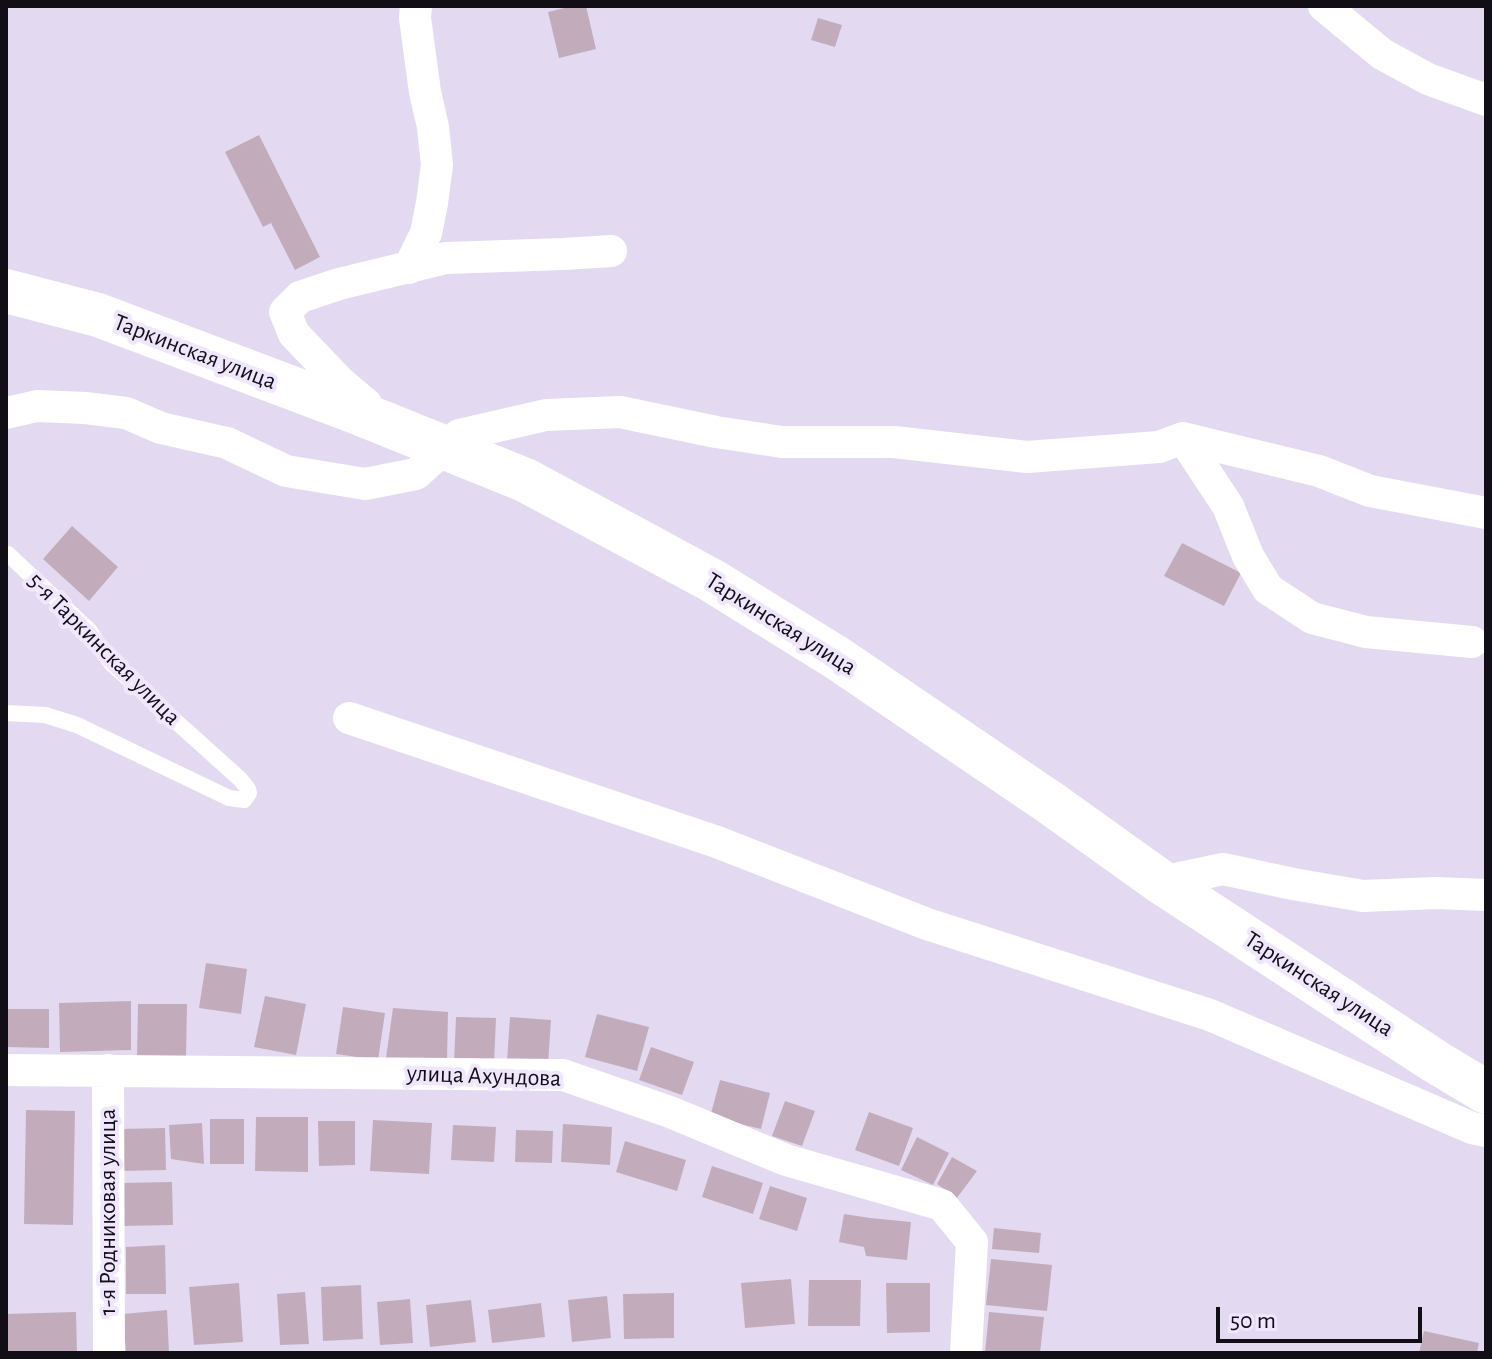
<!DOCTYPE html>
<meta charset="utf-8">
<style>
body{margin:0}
#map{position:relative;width:1492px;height:1359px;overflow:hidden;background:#e3daf2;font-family:"Alegreya Sans",sans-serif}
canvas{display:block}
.frame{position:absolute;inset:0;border:8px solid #110e16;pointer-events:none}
.scale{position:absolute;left:1216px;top:1307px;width:206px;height:36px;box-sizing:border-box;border:4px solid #110e16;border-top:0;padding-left:10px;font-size:24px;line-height:28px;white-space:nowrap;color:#110e16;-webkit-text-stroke:6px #f0e7ff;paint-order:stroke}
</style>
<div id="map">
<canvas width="1492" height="1359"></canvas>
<div class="frame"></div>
<div class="scale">50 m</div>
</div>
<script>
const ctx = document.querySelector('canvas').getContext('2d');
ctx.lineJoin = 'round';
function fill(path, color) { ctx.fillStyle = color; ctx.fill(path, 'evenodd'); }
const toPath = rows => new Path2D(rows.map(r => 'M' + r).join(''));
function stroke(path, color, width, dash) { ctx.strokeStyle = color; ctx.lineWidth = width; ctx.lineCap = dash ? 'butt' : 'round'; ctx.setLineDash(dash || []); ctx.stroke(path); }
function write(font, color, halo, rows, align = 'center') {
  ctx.font = font + ' "Alegreya Sans",sans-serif'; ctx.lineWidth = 8; ctx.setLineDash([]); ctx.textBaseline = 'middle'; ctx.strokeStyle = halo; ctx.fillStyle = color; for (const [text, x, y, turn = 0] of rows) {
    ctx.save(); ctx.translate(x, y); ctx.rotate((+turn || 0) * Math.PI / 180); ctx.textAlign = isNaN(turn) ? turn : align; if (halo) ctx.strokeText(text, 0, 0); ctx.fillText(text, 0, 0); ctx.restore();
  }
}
fill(toPath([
 [572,6,586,6,596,49,559,58,548,12],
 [818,18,842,25,835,47,811,40],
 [259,135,320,257,295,270,271,223,263,227,225,152],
 [72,526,118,567,89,601,43,559],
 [1182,543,1241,573,1224,606,1164,576],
 [206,963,247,969,241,1014,199,1008],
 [265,996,306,1004,296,1055,254,1047],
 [131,1001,131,1050,60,1052,59,1003],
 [138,1004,187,1004,186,1057,137,1057],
 [343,1007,385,1013,378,1060,336,1054],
 [393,1008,448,1012,447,1061,386,1058],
 [6,1009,49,1009,49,1048,6,1047],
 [597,1014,649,1027,637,1071,585,1057],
 [456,1017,496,1018,494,1064,454,1063],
 [510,1017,551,1020,548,1064,507,1061],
 [651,1047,694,1062,682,1095,639,1080],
 [720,1080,770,1093,761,1129,710,1117],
 [785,1101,815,1111,802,1146,772,1136],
 [26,1110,75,1111,73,1225,24,1224],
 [869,1112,913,1128,899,1166,855,1150],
 [256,1117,308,1117,308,1172,255,1171],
 [210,1119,244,1119,244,1164,210,1164],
 [373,1120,432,1123,429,1174,370,1171],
 [318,1121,355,1121,355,1165,319,1166],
 [202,1123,204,1164,171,1159,169,1125],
 [563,1124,612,1127,610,1165,561,1162],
 [453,1125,496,1127,494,1162,451,1160],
 [165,1128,166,1170,121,1171,120,1129],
 [516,1130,553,1131,552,1163,515,1162],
 [917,1137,949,1153,933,1185,901,1170],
 [625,1141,686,1160,677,1191,616,1172],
 [952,1157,977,1171,957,1198,937,1184],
 [712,1166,763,1183,753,1214,702,1197],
 [172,1182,173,1225,122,1226,121,1183],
 [770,1186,807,1198,797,1231,759,1219],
 [844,1214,870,1218,911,1222,907,1260,866,1256,864,1247,839,1242],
 [994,1228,1041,1233,1039,1253,992,1249],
 [165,1245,166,1294,126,1294,126,1247],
 [991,1259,1052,1265,1047,1311,986,1305],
 [791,1279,795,1324,745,1328,741,1283],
 [809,1280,861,1280,860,1326,808,1326],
 [239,1283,243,1342,194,1345,189,1287],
 [886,1283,930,1283,930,1332,887,1333],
 [361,1285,363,1339,323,1341,321,1287],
 [305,1292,309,1344,280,1345,277,1294],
 [674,1293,674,1338,624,1339,623,1294],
 [607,1296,611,1338,572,1342,568,1300],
 [410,1299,413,1343,380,1345,377,1302],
 [471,1300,476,1342,430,1347,426,1305],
 [541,1303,545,1337,492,1343,488,1310],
 [167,1310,169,1353,126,1353,123,1314],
 [76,1312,77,1353,6,1353,6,1314],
 [989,1312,1044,1317,1040,1353,985,1353],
 [1424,1331,1479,1343,1477,1353,1419,1353]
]), '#c2acbc');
stroke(toPath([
 [6,713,45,715,77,725,229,798,244,800,249,793,248,789,240,779,112,664,100,648,90,631,8,554]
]), '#fff', 16);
stroke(toPath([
 [1324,6,1382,54,1428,79,1486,100],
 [409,268,426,233,432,203,437,165,433,127,425,92,415,18,416,6],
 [6,413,37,406,85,408,126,413,161,428,227,443,286,471,365,484,416,474,459,435,546,415,620,412,716,432,782,442,894,442,1027,457,1159,447,1183,438,1319,471,1370,491,1486,513],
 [361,414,366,404,341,383,294,334,285,312,300,297,339,284,446,258,564,254,611,251],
 [1183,438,1228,506,1248,556,1268,589,1312,618,1366,632,1472,642],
 [349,718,717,842,927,924,1210,1015,1472,1128,1486,1131],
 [1161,882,1223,869,1293,884,1363,896,1436,893,1486,895],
 [6,1070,563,1075,670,1112,786,1160,942,1205,972,1242,966,1353],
 [108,1070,109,1353]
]), '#fff', 32);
stroke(toPath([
 [6,291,98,315,361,414,525,480,635,539,711,580,837,658,1052,804,1161,882,1436,1062,1486,1092]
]), '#fff', 44);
write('24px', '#110e16', '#f0e7ff', [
 ["Таркинская улица",195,352,21],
 ["Таркинская улица",781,624,32],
 ["5-я Таркинская улица",104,649,45],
 ["Таркинская улица",1319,984,33],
 ["улица Ахундова",484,1076,2],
 ["1-я Родниковая улица",108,1212,-90]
]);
</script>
